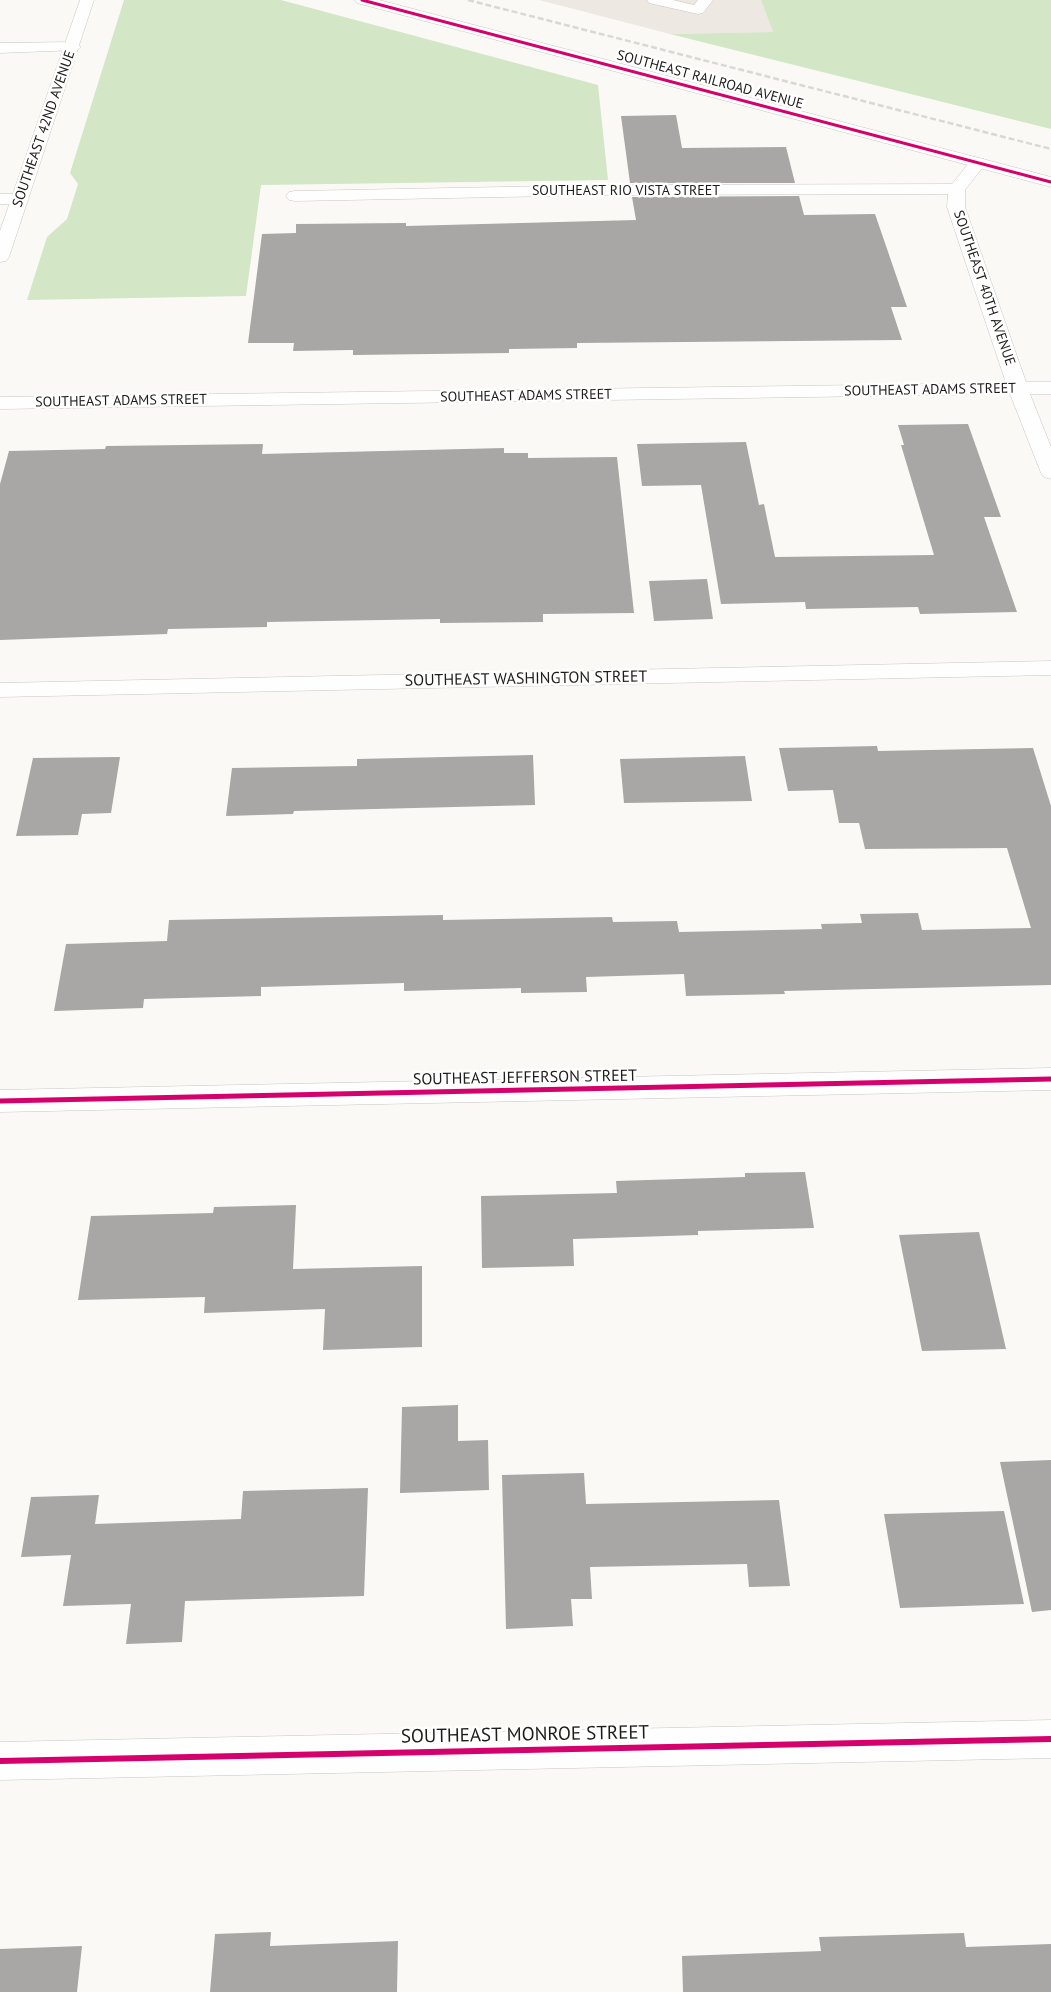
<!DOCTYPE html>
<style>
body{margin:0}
canvas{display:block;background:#fbf9f6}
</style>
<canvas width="1051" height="1992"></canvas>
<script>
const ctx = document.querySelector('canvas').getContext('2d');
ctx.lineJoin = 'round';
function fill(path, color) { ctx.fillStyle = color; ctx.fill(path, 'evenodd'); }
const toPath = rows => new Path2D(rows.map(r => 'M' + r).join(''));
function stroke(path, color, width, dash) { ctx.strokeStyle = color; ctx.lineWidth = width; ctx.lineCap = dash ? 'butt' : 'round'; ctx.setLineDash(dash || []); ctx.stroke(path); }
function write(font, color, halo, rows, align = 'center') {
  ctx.font = font + ' "PT Sans",sans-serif'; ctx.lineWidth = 5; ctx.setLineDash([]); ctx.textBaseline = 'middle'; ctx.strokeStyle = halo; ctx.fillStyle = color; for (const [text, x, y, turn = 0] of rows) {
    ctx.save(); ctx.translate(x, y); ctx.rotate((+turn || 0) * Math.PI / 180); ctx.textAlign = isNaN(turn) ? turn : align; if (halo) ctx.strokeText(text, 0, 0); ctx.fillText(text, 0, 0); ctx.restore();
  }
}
fill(toPath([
 [539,0,761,0,773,32,670,34]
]), '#eee8e2');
fill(toPath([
 [124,0,281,0,598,85,608,180,261,185,246,296,27,300,47,237,67,219,78,184,70,173],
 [761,0,1051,0,1051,129,670,34,773,32]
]), '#d3e6c6');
fill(toPath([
 [676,115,682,148,786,147,795,183,630,183,621,116],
 [799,196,804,215,875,214,907,307,891,307,902,340,577,343,577,348,509,349,509,353,353,355,353,350,293,351,294,343,248,343,262,234,296,233,296,224,406,223,406,226,636,220,632,197],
 [968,424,1001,517,984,517,1017,612,920,614,918,607,806,609,805,602,721,604,701,485,642,486,637,444,746,442,759,505,764,504,775,557,934,555,901,445,904,445,898,425],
 [263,444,262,454,504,448,504,453,528,453,528,458,617,457,634,613,543,614,543,622,440,623,440,619,267,622,267,627,168,629,167,634,0,640,0,484,9,451,105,449,106,446],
 [707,579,713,619,654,621,649,581],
 [877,746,878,751,1033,748,1051,806,1051,985,784,991,785,994,686,996,684,974,586,977,587,992,521,993,521,988,404,991,404,983,261,987,261,996,144,999,143,1008,54,1011,66,944,167,941,169,920,443,915,443,920,612,917,613,922,677,921,679,932,822,929,821,924,862,923,860,914,918,913,922,930,1031,928,1007,848,865,849,859,823,839,823,833,790,788,791,779,748],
 [533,755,535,805,294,811,293,814,226,816,232,768,357,766,357,759],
 [745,756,752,801,624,803,620,759],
 [120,757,111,813,82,814,78,835,16,836,33,758],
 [805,1172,814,1228,698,1231,698,1235,573,1239,574,1266,482,1268,481,1196,617,1193,616,1181,745,1177,745,1173],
 [296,1205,293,1269,422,1266,422,1347,323,1350,325,1309,204,1313,205,1297,78,1300,91,1216,213,1213,214,1207],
 [979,1232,1006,1349,922,1351,899,1235],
 [458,1405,458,1441,488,1440,489,1490,400,1493,402,1407],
 [1051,1460,1051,1610,1032,1612,1000,1462],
 [584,1473,586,1504,779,1500,790,1586,749,1587,747,1564,590,1567,592,1599,571,1599,573,1626,506,1629,502,1475],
 [368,1488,364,1596,185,1601,182,1642,126,1644,131,1604,63,1606,71,1555,21,1557,31,1497,99,1495,95,1524,241,1519,243,1491],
 [1004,1511,1024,1604,900,1608,884,1514],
 [271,1932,270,1946,398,1941,397,1992,210,1992,215,1934],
 [964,1933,966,1947,1051,1944,1051,1992,683,1992,682,1956,821,1951,819,1937],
 [82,1946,77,1992,0,1992,0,1949]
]), '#a8a7a5');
const service = toPath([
 [647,0,673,0,694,5,698,0,713,0,703,13,698,14,649,3,647,0]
]);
const minor = toPath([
 [73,42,78,44,81,47,78,50,0,53,0,43,73,42],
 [978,158,984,159,986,163,965,190,965,207,1026,382,1051,382,1051,394,1030,394,1051,447,1051,479,1044,477,1041,473,1010,394,0,409,0,397,1006,383,947,207,948,194,606,195,295,201,289,200,286,196,289,192,295,191,606,185,952,184,972,159,978,158],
 [0,194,20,194,26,195,29,199,26,203,20,204,0,204,0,194],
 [1051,661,1051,675,0,697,0,683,1051,661],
 [1051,1068,1051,1090,0,1112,0,1090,1051,1068]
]);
const tertiary = toPath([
 [80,0,94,0,9,257,6,261,0,262,0,231,80,0],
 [355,0,379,0,1051,177,1051,187,357,3,355,0],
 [1051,1720,1051,1758,0,1780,0,1742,1051,1720]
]);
stroke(service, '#c7c6c3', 1);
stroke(minor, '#c7c6c3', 1);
stroke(tertiary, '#c7c6c3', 1);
fill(service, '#fefefe');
fill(minor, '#fefefe');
fill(tertiary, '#fefefe');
stroke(toPath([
 [468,0,1051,149]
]), '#d8d8d7', 2.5, [6, 3]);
stroke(toPath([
 [362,0,1051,182]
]), '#d6006c', 3);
stroke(toPath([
 [0,1101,1051,1079]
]), '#d6006c', 5);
stroke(toPath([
 [0,1761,1051,1739]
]), '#d6006c', 6);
write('14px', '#1d1c1a', '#fff', [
 ["SOUTHEAST RAILROAD AVENUE",710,80,15],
 ["SOUTHEAST 42ND AVENUE",44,129,-71],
 ["SOUTHEAST RIO VISTA STREET",626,191],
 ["SOUTHEAST 40TH AVENUE",984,288,71],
 ["SOUTHEAST ADAMS STREET",930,390,-1],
 ["SOUTHEAST ADAMS STREET",526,396,-1],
 ["SOUTHEAST ADAMS STREET",121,401,-1]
]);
write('16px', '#1d1c1a', '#fff', [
 ["SOUTHEAST WASHINGTON STREET",526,679,-1],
 ["SOUTHEAST JEFFERSON STREET",525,1078,-1]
]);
write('19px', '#1d1c1a', '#fff', [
 ["SOUTHEAST MONROE STREET",525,1735,-1]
]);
</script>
